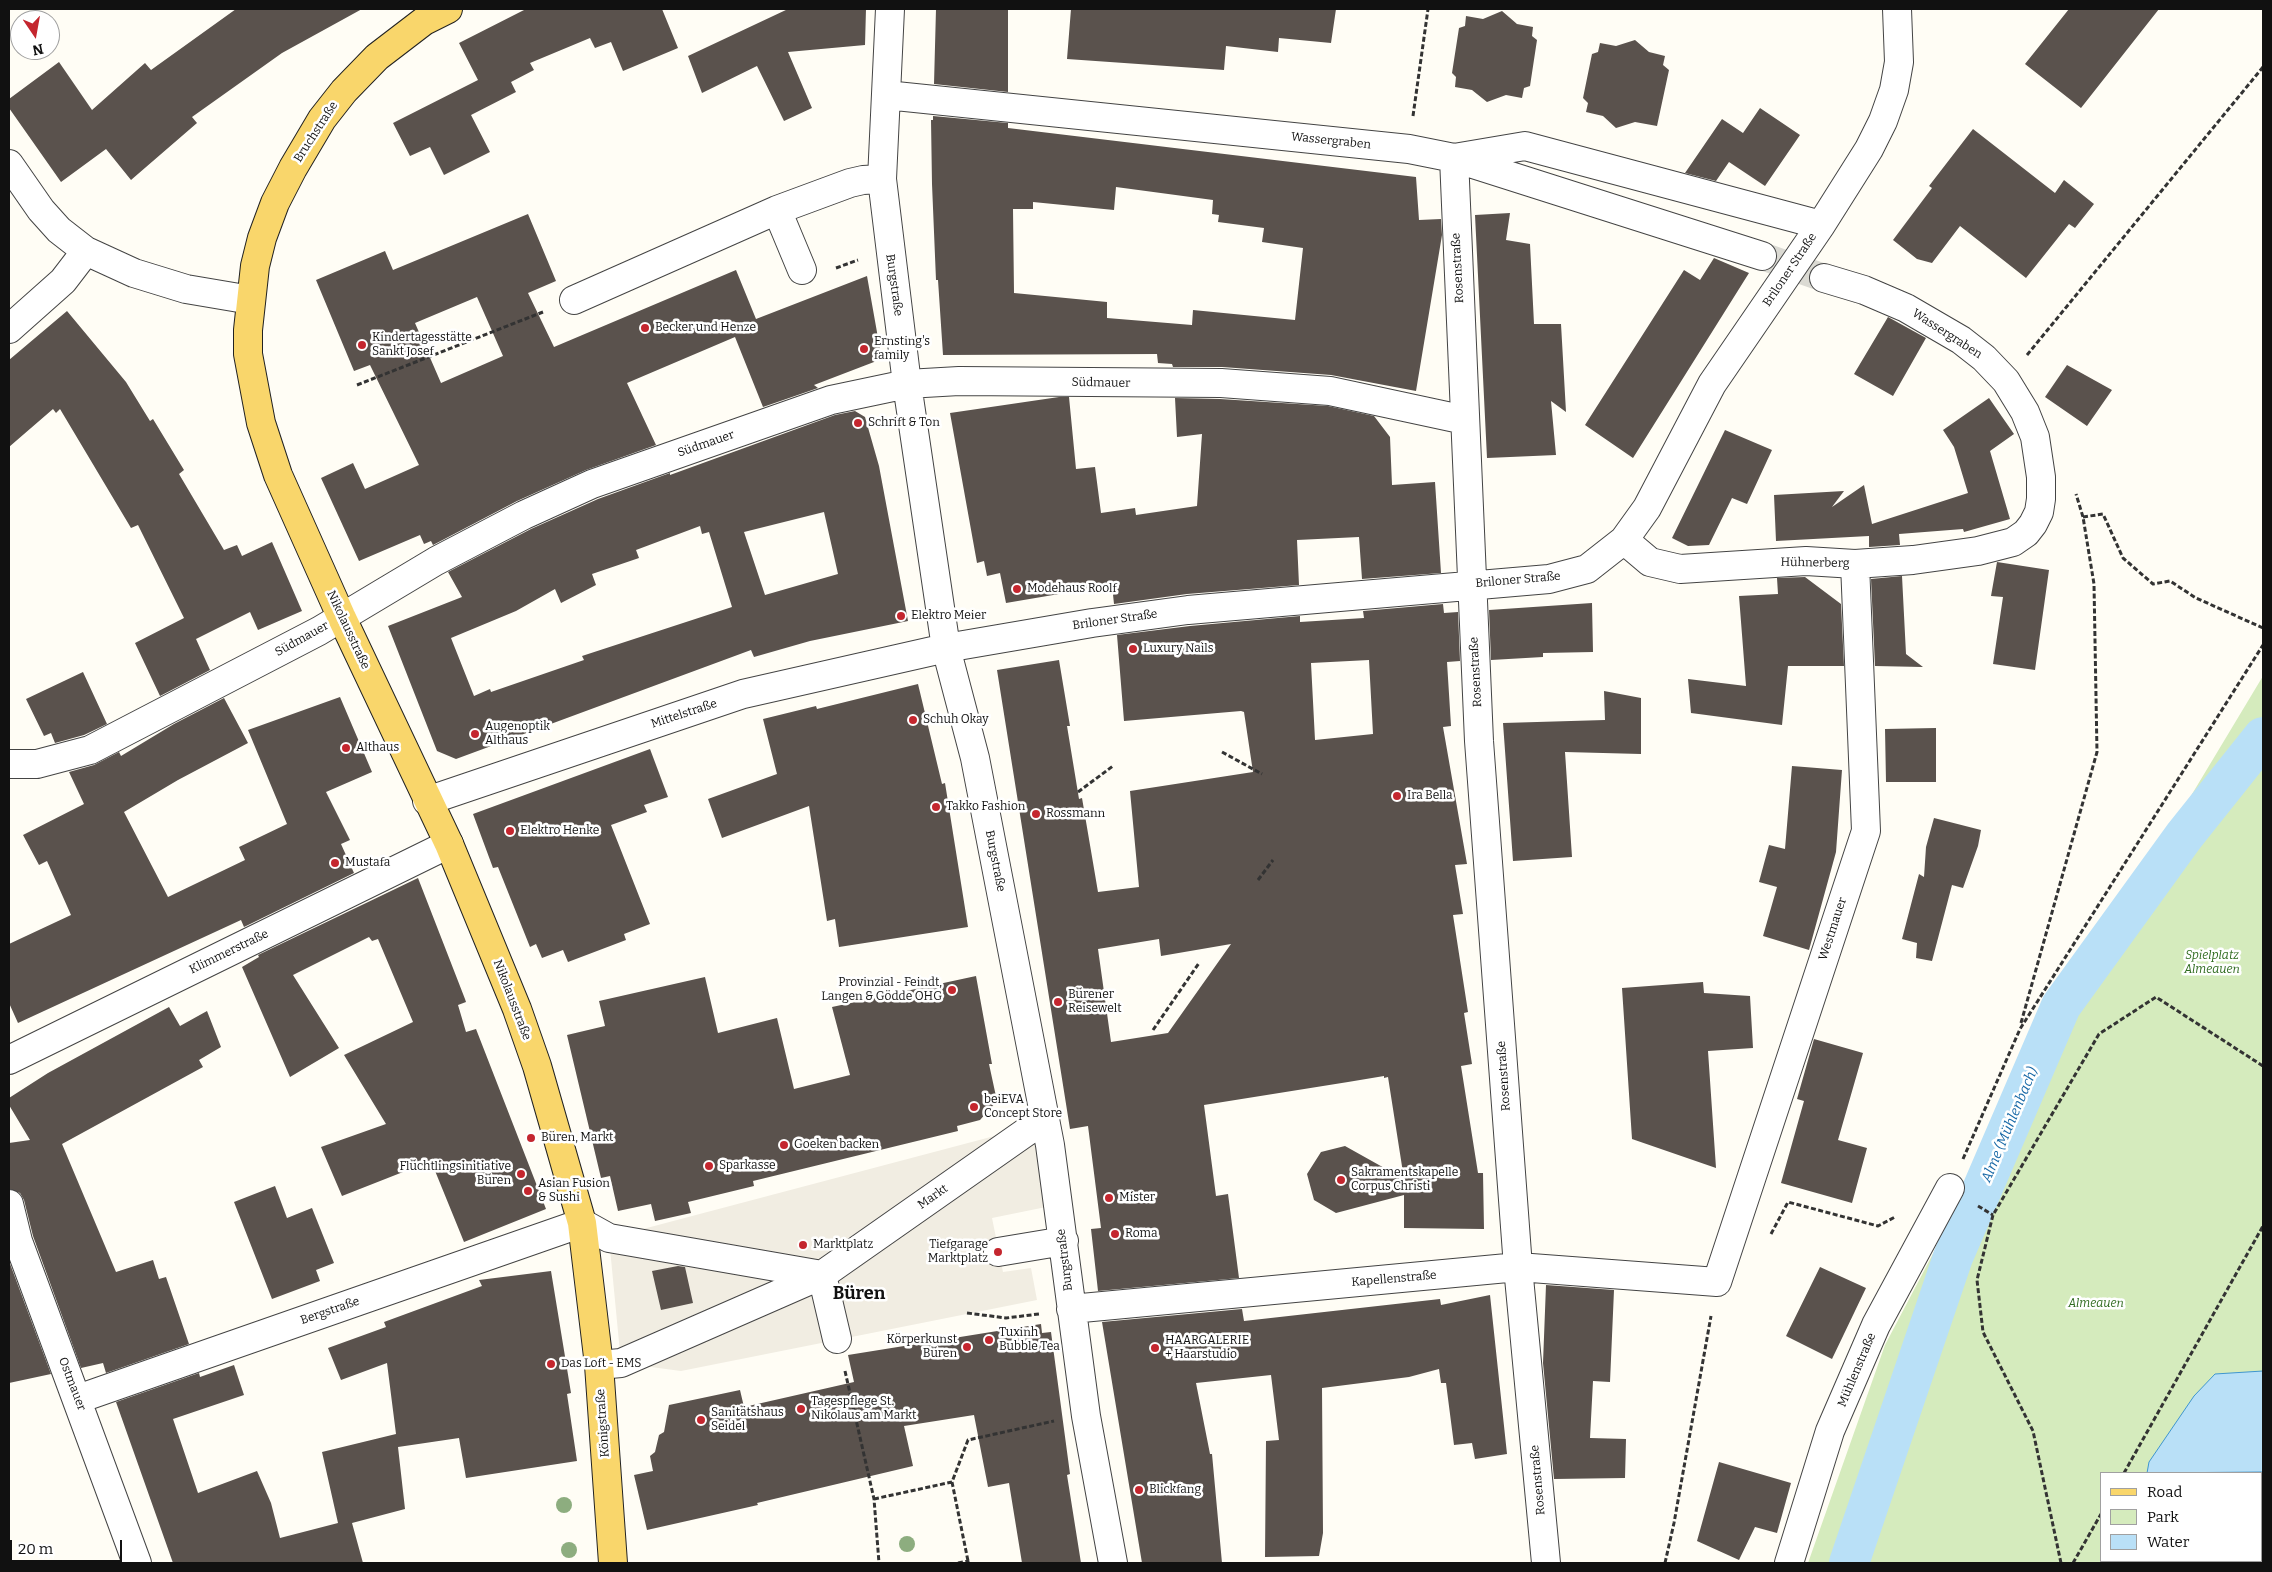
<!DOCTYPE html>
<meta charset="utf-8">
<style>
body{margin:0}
#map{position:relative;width:2272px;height:1572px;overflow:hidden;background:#fffdf5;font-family:Bitter,serif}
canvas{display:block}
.frame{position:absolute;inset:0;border:10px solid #111;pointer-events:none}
.legend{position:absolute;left:2100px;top:1472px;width:162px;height:90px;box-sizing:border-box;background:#fff;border:1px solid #a0a0a0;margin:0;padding:6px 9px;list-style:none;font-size:15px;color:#111}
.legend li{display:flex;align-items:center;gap:10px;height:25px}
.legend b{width:25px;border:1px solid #a0a0a0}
.north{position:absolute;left:10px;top:10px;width:50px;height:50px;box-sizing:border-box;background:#fff;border:1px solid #a0a0a0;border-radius:50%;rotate:168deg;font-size:14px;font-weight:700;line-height:20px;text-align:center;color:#111}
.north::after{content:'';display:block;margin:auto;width:18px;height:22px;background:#c4262e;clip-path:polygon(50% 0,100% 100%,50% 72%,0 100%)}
.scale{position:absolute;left:10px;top:1540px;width:112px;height:22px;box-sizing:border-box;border:2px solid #111;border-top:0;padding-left:6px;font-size:15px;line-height:18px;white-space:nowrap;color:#111;-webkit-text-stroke:4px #fff;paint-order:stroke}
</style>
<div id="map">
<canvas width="2272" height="1572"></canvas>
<div class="frame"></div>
<ul class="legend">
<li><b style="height:6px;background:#f9d66b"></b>Road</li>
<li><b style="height:14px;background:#d5ebbd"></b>Park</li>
<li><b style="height:14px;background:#b9e0f7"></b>Water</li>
</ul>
<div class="north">N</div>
<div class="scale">20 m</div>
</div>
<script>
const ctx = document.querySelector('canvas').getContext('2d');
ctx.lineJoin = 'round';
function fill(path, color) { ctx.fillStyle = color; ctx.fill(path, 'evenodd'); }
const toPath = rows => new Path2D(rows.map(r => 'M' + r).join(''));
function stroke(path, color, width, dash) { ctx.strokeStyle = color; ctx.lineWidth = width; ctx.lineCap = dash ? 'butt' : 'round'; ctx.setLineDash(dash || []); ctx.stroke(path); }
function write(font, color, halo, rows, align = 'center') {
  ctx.font = font + ' Bitter,serif'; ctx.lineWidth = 5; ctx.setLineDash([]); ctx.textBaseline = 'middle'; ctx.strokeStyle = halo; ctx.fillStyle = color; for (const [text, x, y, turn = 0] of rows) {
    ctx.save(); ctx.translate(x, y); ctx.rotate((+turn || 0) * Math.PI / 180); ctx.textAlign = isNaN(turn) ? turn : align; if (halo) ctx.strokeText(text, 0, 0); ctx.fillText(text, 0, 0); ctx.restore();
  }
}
fill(toPath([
 [2263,676,2263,1563,1808,1563,1885,1345,2052,1027],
 [2101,1473,2261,1473,2261,1561,2101,1561]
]), '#d5ebbd');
fill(toPath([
 [1036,1125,1051,1206,992,1218,1003,1272,1031,1268,1037,1300,681,1371,621,1363,609,1238]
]), '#f1ede2');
const water = toPath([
 [2263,1371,2263,1472,2147,1473,2149,1462,2194,1396,2215,1374,2263,1371]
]);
fill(water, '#b9e0f7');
stroke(water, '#3f96cf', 1);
stroke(toPath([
 [1849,1563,1953,1257,2061,1006,2184,836,2263,737]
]), '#b9e0f7', 40);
fill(toPath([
 [236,9,362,9,282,53,192,117,197,123,131,180,106,149,61,182,9,108,9,99,59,62,92,110,145,63,151,70],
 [526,9,662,9,678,48,623,71,611,42,595,48,590,38,530,63,534,70,511,82,516,92,471,115,490,152,444,175,430,147,410,156,393,123,478,80,459,43],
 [788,9,866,9,865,45,788,52,812,108,784,121,757,66,702,93,688,56],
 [936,9,1008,9,1008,92,934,84],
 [1071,9,1336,9,1331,43,1279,38,1278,52,1226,46,1224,70,1067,59],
 [2069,9,2159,9,2081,108,2025,64],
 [1502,11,1517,24,1533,27,1532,36,1537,40,1530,86,1524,88,1522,98,1506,95,1487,102,1472,90,1455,87,1456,77,1452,73,1459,28,1465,26,1466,16,1483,19],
 [1635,40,1649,52,1665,56,1663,65,1669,70,1657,126,1635,122,1616,128,1603,116,1586,112,1588,103,1583,98,1592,54,1598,52,1600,43,1616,46],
 [1760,108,1800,135,1765,186,1729,162,1716,181,1685,173,1722,119,1743,133],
 [933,116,1008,123,1008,128,1416,177,1419,220,1441,219,1442,235,1416,391,1331,375,1222,367,1173,367,1172,364,1158,363,1157,354,943,355,938,280,936,280,932,184,931,120,933,120],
 [1116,187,1213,200,1212,214,1219,215,1218,222,1264,228,1262,242,1303,248,1295,320,1193,310,1192,325,1107,318,1107,302,1014,293,1013,209,1033,209,1033,202,1114,210],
 [1973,129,2055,193,2064,180,2094,204,2075,228,2069,224,2026,278,1960,226,1932,263,1917,259,1893,240,1932,188,1929,186],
 [1510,213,1506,240,1530,244,1534,324,1561,324,1566,412,1551,401,1556,455,1487,458,1475,215],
 [528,214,556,281,528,293,554,347,736,270,756,319,867,276,880,349,874,362,814,385,818,388,763,407,735,337,627,383,656,445,586,470,517,501,433,545,431,541,424,544,420,535,359,561,321,478,353,463,365,489,419,465,370,365,354,371,316,280,385,251,393,270],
 [477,297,503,356,441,383,415,323],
 [1714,258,1749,273,1633,458,1585,425,1684,270,1700,280],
 [67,311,126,382,150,421,153,419,184,470,179,474,224,550,237,545,242,556,272,542,302,611,258,630,250,612,196,639,210,670,160,696,135,643,184,618,138,525,131,528,60,409,56,413,53,409,9,447,9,360],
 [1888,317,1926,338,1893,396,1854,374],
 [2067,365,2112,390,2087,426,2045,397],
 [1059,397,1069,397,1076,469,1095,467,1101,513,1135,508,1136,515,1197,506,1202,434,1177,437,1175,398,1220,399,1328,406,1374,416,1390,437,1392,485,1435,482,1441,573,1362,579,1359,537,1297,540,1299,585,1187,594,1114,604,1112,585,1006,603,1000,573,987,576,984,561,977,563,950,413],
 [1989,398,2014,434,1990,451,2010,519,1964,532,1963,529,1899,534,1900,545,1869,547,1869,536,1776,541,1774,495,1844,491,1832,507,1864,485,1872,524,1968,493,1954,447,1943,430],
 [855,411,865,417,879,466,908,621,810,641,754,657,751,650,456,759,437,751,388,626,462,597,448,572,531,529,598,499,670,473,670,475,835,415],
 [824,512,838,574,765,595,744,532],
 [700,526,702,534,709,532,732,607,582,656,584,660,491,692,490,689,474,696,451,638,516,611,555,589,561,603,596,585,592,574,639,558,636,550],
 [1725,430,1772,450,1747,504,1732,498,1709,545,1688,546,1672,538],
 [1997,562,2049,570,2035,670,1993,664,2003,597,1991,596],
 [1902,576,1906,654,1923,667,1875,666,1871,579],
 [1805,577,1841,604,1844,666,1788,666,1782,725,1691,713,1688,679,1746,686,1739,596,1778,594,1777,578],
 [1592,603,1593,652,1543,653,1543,657,1491,660,1489,610],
 [1443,604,1444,613,1458,612,1460,661,1447,662,1451,726,1443,727,1467,864,1455,865,1463,914,1453,915,1468,1012,1464,1013,1472,1064,1461,1066,1478,1173,1483,1173,1484,1229,1404,1228,1404,1195,1336,1213,1314,1200,1307,1174,1321,1152,1345,1146,1404,1179,1388,1077,1384,1078,1384,1076,1348,1082,1204,1105,1216,1196,1228,1194,1239,1278,1098,1291,1091,1229,1101,1228,1088,1126,1070,1129,997,670,1059,660,1070,726,1067,726,1079,799,1082,798,1098,892,1139,887,1130,791,1253,772,1244,712,1241,711,1124,721,1117,635,1190,626,1300,616,1300,622,1364,618,1363,611],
 [1369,660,1373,734,1315,740,1311,663],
 [1159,939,1161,956,1231,944,1168,1033,1111,1042,1098,949],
 [83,672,107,724,84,735,55,743,51,733,44,736,26,699],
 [918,684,942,784,945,783,968,927,839,947,835,919,827,921,809,806,722,838,708,799,777,774,763,719,816,706,817,709],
 [1604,691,1641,698,1641,754,1565,752,1572,857,1513,861,1503,723,1605,720],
 [340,697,372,772,326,792,350,840,341,844,354,873,244,927,241,920,18,1023,9,1003,9,944,71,915,47,861,39,865,23,835,84,804,69,772,94,765,119,752,121,756,174,724,224,698,248,743,178,780,124,812,168,897,245,860,239,847,287,824,248,730],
 [1936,728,1936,782,1886,782,1885,729],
 [650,749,668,797,644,805,647,812,611,825,650,924,624,934,626,940,568,962,563,950,542,958,536,944,530,947,498,867,493,868,473,814],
 [1792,766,1842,770,1836,852,1809,950,1763,936,1777,887,1759,882,1769,845,1785,849],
 [1934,818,1981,830,1978,846,1963,888,1952,885,1932,961,1916,958,1917,943,1902,939,1919,874,1924,877,1926,847],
 [418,878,465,999,466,1002,458,1005,466,1032,476,1029,546,1209,464,1242,431,1161,342,1196,321,1147,386,1124,344,1055,413,1022,378,939,372,941,369,937,293,975,339,1048,290,1077,242,967,259,957,258,955],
 [976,976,992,1064,989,1064,997,1101,980,1120,957,1126,958,1131,753,1181,754,1186,688,1202,691,1213,655,1221,651,1204,618,1211,610,1176,601,1178,567,1035,605,1026,599,1001,705,977,718,1033,777,1018,794,1089,850,1075,832,1007],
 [1703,982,1704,993,1750,996,1753,1048,1708,1051,1716,1168,1632,1139,1622,988],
 [169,1007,180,1026,207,1011,221,1047,199,1060,203,1067,62,1144,116,1272,153,1260,159,1279,166,1277,189,1344,106,1373,103,1363,81,1368,33,1236,24,1200,20,1193,9,1189,9,1143,30,1140,9,1105,9,1098,48,1073],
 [1814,1039,1863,1053,1838,1140,1867,1148,1852,1203,1781,1183,1804,1101,1797,1099],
 [275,1186,287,1218,312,1208,334,1263,316,1270,320,1281,272,1299,234,1202],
 [9,1261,51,1374,9,1383],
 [678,1266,685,1267,693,1303,661,1310,652,1271],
 [1820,1267,1866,1288,1832,1359,1786,1336],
 [551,1271,571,1393,567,1394,577,1461,466,1478,459,1438,398,1447,405,1509,352,1523,363,1563,173,1563,116,1402,199,1373,200,1377,234,1365,244,1395,173,1419,198,1493,257,1471,271,1503,280,1538,338,1523,322,1452,396,1434,387,1363,341,1380,328,1348,386,1327,384,1322,482,1286,479,1280],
 [1546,1285,1614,1290,1610,1382,1593,1381,1590,1438,1626,1439,1625,1478,1554,1479,1543,1363],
 [1490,1295,1507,1454,1475,1459,1472,1443,1454,1445,1446,1383,1441,1383,1439,1369,1409,1377,1322,1388,1323,1533,1319,1556,1265,1557,1266,1441,1279,1440,1271,1375,1196,1383,1210,1454,1212,1454,1222,1563,1142,1563,1102,1322,1242,1309,1244,1321,1440,1299,1441,1305],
 [1041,1324,1042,1333,1051,1332,1070,1474,1067,1475,1081,1563,1022,1563,1009,1483,988,1487,974,1415,904,1426,913,1466,757,1503,758,1505,647,1530,634,1475,653,1471,650,1456,655,1452,659,1435,664,1432,669,1405,740,1390,744,1407,854,1382,848,1355],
 [1719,1462,1791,1483,1777,1533,1755,1527,1739,1560,1697,1541]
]), '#5a524d');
stroke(toPath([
 [1762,256,1824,278]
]), '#dbdad3', 28, [28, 14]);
const minor = toPath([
 [890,9,882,179,907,384,946,648,975,758,1050,1145,1086,1416,1113,1563],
 [886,95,1409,149,1454,158,1762,256],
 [9,164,41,210,59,230,86,251,134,273,186,289,251,300],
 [777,210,802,270],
 [574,300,777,210,850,183,863,180,882,179],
 [9,329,63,281,86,251],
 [1624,540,1650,562,1680,569,1806,561,1855,564,1913,560,1978,551,2013,542,2026,533,2033,524,2039,512,2041,499,2041,477,2035,437,2025,412,2006,381,1984,358,1961,340,1906,308,1864,290,1824,278],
 [9,764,37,764,90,750,319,631,436,561,524,515,592,484,831,400,907,384,959,381,1221,383,1330,391,1465,420],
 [427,801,743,694,946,648,1092,623,1188,610,1549,579,1587,569,1624,540,1647,508,1712,384,1821,225,1869,149,1883,121,1894,90,1899,62,1897,9],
 [9,1060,449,844],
 [9,1204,18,1241,137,1563],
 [998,1252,1064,1241],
 [822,1275,837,1339],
 [1071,1309,1518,1267,1717,1282,1866,831,1855,564],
 [599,1365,621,1363,822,1275,1036,1125,1045,1124],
 [78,1399,582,1223,609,1238,822,1275],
 [1546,1563,1518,1267,1479,741,1454,158,1525,146,1821,225],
 [1789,1563,1830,1431,1876,1325,1950,1188]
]);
const major = toPath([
 [448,9,424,21,377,57,344,91,322,119,293,168,275,203,262,238,255,266,248,330,248,354,261,423,278,475,341,616,449,844,517,1009,537,1066,582,1223,599,1365,613,1563]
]);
stroke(minor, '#444', 30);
stroke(major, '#222', 30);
stroke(toPath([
 [1413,116,1428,9],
 [836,268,858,260],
 [2027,355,2263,67],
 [357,385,543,312],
 [2083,517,2103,514,2123,558,2153,584,2170,581,2196,598,2263,628],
 [1222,752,1262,774],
 [1078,792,1113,766],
 [1258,880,1273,860],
 [2021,1023,2097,752,2094,584,2083,517,2076,494],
 [1153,1030,1199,963],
 [1963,1159,2020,1029,2263,645],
 [1978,1206,1993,1215],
 [1771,1234,1788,1202,1878,1226,1895,1217],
 [967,1313,1006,1318,1039,1314],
 [845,1371,874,1499,879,1563],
 [2124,1473,2263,1226],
 [952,1482,968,1561],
 [874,1499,952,1482,968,1440,1054,1421],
 [958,1563,968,1561,968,1563],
 [1665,1563,1674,1523,1711,1316],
 [2061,1563,2033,1431,1983,1332,1977,1280,1993,1215,2099,1034,2156,997,2263,1066],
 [2073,1563,2101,1514]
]), '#333', 3, [5, 2.5]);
stroke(minor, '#fff', 28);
stroke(major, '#f9d66b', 28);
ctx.fillStyle = '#8dad7f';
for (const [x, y] of [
 [564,1505],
 [907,1544],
 [569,1550]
]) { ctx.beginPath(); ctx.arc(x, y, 8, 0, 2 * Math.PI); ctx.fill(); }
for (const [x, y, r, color] of [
 [645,328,5,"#c4262e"],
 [362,345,5,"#c4262e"],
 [864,349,5,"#c4262e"],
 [858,423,5,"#c4262e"],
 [1017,589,5,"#c4262e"],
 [901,616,5,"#c4262e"],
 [1133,649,5,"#c4262e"],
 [913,720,5,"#c4262e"],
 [475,734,5,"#c4262e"],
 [346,748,5,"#c4262e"],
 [1397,796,5,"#c4262e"],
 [936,807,5,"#c4262e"],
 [1036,814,5,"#c4262e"],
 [510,831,5,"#c4262e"],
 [335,863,5,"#c4262e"],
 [952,990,5,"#c4262e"],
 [1058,1002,5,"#c4262e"],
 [974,1107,5,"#c4262e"],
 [531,1138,5,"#c4262e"],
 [784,1145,5,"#c4262e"],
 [709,1166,5,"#c4262e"],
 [521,1174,5,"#c4262e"],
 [1341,1180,5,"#c4262e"],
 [528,1191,5,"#c4262e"],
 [1109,1198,5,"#c4262e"],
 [1115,1234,5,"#c4262e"],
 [803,1245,5,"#c4262e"],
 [998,1252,5,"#c4262e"],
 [989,1340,5,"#c4262e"],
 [967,1347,5,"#c4262e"],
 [1155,1348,5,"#c4262e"],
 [551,1364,5,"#c4262e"],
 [801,1409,5,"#c4262e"],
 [701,1420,5,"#c4262e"],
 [1139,1490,5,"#c4262e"]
]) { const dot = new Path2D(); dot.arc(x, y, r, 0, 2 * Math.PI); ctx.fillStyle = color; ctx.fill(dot); stroke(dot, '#fff', 2); }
write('12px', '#111', '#fff', [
 ["Bruchstraße",316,132,-57],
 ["Wassergraben",1331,141,6],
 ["Rosenstraße",1458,268,-93],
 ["Briloner Straße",1790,270,-56],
 ["Burgstraße",894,285,82],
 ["Wassergraben",1947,334,33],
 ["Südmauer",1101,383,1],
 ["Südmauer",706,444,-19],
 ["Hühnerberg",1815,563,1],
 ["Briloner Straße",1518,580,-5],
 ["Briloner Straße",1115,620,-8],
 ["Nikolausstraße",348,630,65],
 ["Südmauer",302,639,-29],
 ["Rosenstraße",1476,672,-93],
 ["Mittelstraße",684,714,-18],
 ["Burgstraße",995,861,79],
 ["Westmauer",1833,929,-72],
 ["Klimmerstraße",229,952,-26],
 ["Nikolausstraße",512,1000,69],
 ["Rosenstraße",1504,1076,-94],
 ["Markt",933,1197,-35],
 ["Burgstraße",1065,1260,-97],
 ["Kapellenstraße",1394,1279,-5],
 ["Bergstraße",330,1311,-19],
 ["Mühlenstraße",1857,1370,-67],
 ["Ostmauer",72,1384,69],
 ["Königstraße",603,1423,-94],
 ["Rosenstraße",1538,1480,-95]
]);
write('12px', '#111', '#fff', [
 ["Becker und Henze",655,328],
 ["Kindertagesstätte",372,338],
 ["Sankt Josef",372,352],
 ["Ernsting's",874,342],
 ["family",874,356],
 ["Schrift & Ton",868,423],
 ["Modehaus Roolf",1027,589],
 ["Elektro Meier",911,616],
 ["Luxury Nails",1143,649],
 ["Schuh Okay",923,720],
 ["Augenoptik",485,727],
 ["Althaus",485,741],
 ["Althaus",356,748],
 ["Ira Bella",1407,796],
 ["Takko Fashion",946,807],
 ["Rossmann",1046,814],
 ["Elektro Henke",520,831],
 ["Mustafa",345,863],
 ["Provinzial - Feindt,",942,983,"right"],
 ["Langen & Gödde OHG",942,997,"right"],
 ["Bürener",1068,995],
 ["Reisewelt",1068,1009],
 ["beiEVA",984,1100],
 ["Concept Store",984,1114],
 ["Büren, Markt",541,1138],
 ["Goeken backen",794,1145],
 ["Sparkasse",719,1166],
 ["Flüchtlingsinitiative",511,1167,"right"],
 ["Büren",511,1181,"right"],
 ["Sakramentskapelle",1351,1173],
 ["Corpus Christi",1351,1187],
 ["Asian Fusion",538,1184],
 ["& Sushi",538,1198],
 ["Mister",1119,1198],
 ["Roma",1125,1234],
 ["Marktplatz",813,1245],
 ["Tiefgarage",988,1245,"right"],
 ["Marktplatz",988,1259,"right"],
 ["Tuxinh",999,1333],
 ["Bubble Tea",999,1347],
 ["Körperkunst",957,1340,"right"],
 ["Büren",957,1354,"right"],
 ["HAARGALERIE",1165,1341],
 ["+ Haarstudio",1165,1355],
 ["Das Loft - EMS",561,1364],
 ["Tagespflege St.",811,1402],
 ["Nikolaus am Markt",811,1416],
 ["Sanitätshaus",711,1413],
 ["Seidel",711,1427],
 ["Blickfang",1149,1490]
], 'left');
write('italic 12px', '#2f6b1f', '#fff', [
 ["Spielplatz",2212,956],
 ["Almeauen",2212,970],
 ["Almeauen",2096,1304]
]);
write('italic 14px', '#1768a6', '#fff', [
 ["Alme (Mühlenbach)",2010,1125,-67]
]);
write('bold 18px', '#111', '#fff', [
 ["Büren",859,1294]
]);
</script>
